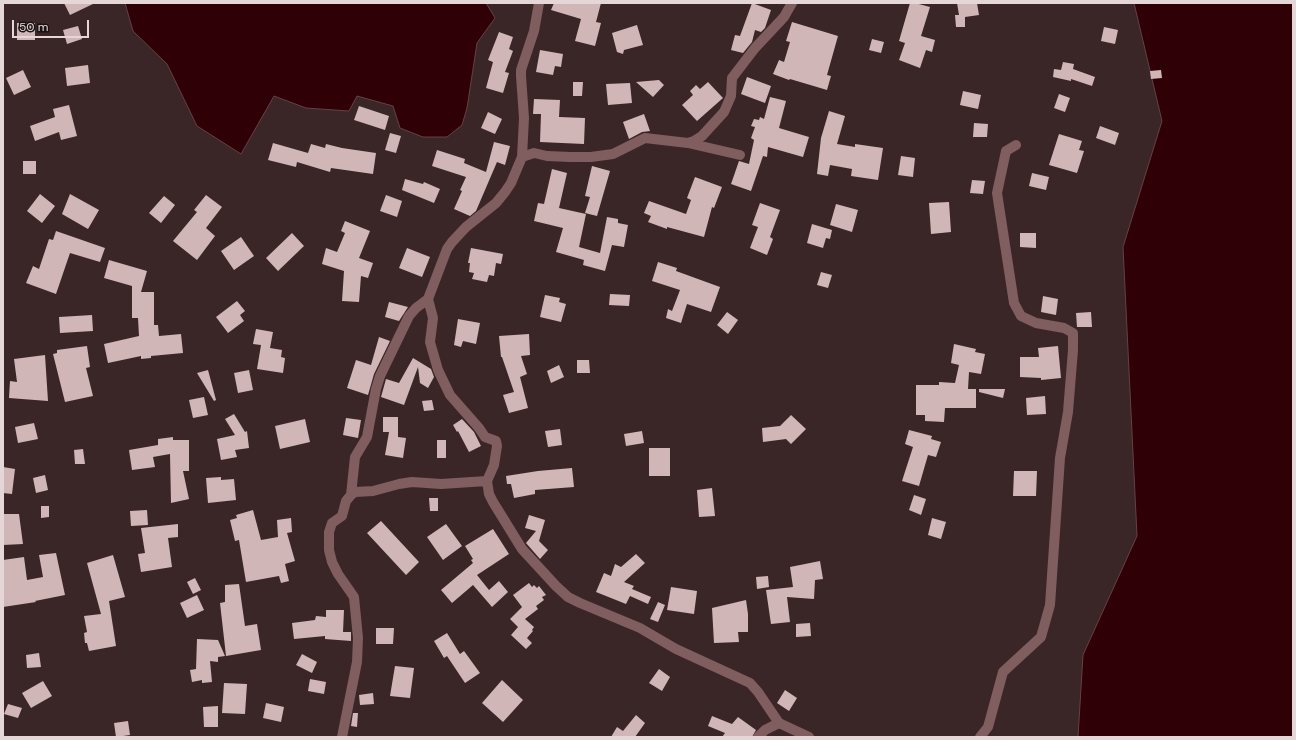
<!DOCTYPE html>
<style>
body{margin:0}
#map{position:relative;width:1296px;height:740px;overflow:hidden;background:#3b2627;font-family:"DM Sans",sans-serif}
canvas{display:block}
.frame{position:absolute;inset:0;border:4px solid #e5d7d7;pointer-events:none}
.scale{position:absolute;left:12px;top:20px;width:77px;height:18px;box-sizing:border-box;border:2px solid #e5d7d7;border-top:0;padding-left:5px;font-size:12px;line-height:14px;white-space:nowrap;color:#e5d7d7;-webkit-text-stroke:3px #1b1212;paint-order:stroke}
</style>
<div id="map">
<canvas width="1296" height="740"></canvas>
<div class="frame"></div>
<div class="scale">50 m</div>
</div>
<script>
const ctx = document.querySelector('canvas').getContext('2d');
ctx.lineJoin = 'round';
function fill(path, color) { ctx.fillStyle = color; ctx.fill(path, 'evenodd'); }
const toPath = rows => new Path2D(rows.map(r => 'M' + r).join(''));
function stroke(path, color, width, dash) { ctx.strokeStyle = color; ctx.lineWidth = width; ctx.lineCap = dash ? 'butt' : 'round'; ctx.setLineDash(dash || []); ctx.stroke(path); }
const water = toPath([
 [125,3,486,3,495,18,477,43,467,108,462,125,447,137,423,137,400,128,393,106,357,96,349,111,306,108,274,96,241,154,197,126,167,64,133,31,125,3],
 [1134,3,1293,3,1293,737,1078,737,1083,655,1137,536,1123,247,1162,121,1134,3]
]);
fill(water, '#2f0006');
stroke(water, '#664045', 1);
fill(toPath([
 [64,3,95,3,70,15],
 [554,3,601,3,596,22,601,23,595,46,575,41,581,19,551,10],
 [752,3,771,10,765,28,761,32,755,30,752,42,743,53,731,50,735,35,740,36],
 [910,3,915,3,930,7,921,36,935,40,932,52,926,50,920,68,899,60,905,43,899,41],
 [957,3,977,3,979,15,965,17,965,27,956,27,955,15,959,15],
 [792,22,838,36,827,75,831,76,827,90,790,79,789,80,773,74,779,60,784,62,790,42,786,41],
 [17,23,35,23,35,40,17,40],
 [637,25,643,45,624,50,623,54,617,52,612,33],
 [78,26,82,39,67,44,63,30],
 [1104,27,1118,30,1115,44,1101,41],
 [499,32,513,37,509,49,513,51,505,72,509,73,503,93,486,88,493,62,488,60],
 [872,39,884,42,881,53,869,50],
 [540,50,563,54,561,67,555,66,553,75,536,72],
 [1063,62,1074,64,1073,69,1095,77,1092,86,1071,79,1071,81,1053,77,1054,69,1061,70],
 [88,65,90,83,67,86,65,68],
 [23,70,31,87,14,95,6,78],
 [1161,70,1162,78,1151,79,1150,71],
 [747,77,771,86,765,103,741,94],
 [659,80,664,85,653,97,636,82],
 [573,82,583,82,582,96,573,96],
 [708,82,723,98,697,121,682,105,693,95,690,91,696,85,700,89],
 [630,83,632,103,608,105,606,84],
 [963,91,981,95,978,109,960,105],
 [1059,94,1070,98,1065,112,1054,108],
 [770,97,786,101,779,128,809,137,803,157,768,147,767,157,763,156,751,191,731,184,739,161,749,164,754,140,751,138,755,127,751,126,754,119,759,120,760,117,764,119],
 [534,99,560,100,559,117,585,118,584,144,540,142,541,114,533,114],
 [69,105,77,136,61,140,59,132,35,141,30,126,55,117,53,109],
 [359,106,389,116,385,130,354,120],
 [829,111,845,116,837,144,855,147,855,144,883,148,878,180,851,176,852,169,830,165,828,176,817,174,821,138],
 [488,112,502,119,495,134,481,128],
 [644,114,650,131,642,132,629,139,623,122],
 [974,123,988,124,987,137,973,137],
 [1100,126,1119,133,1115,145,1096,138],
 [390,133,401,136,396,153,385,150],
 [1059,134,1082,141,1079,150,1084,151,1077,173,1049,165],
 [494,142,510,146,505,165,497,162,476,211,470,216,454,209,462,191,460,190,466,177,432,166,437,150,465,159,464,163,486,172],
 [273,143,308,153,311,144,325,148,326,144,342,148,376,153,373,174,331,168,330,172,297,162,296,167,268,160],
 [901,156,915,158,913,177,898,175],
 [23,161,36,161,36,174,23,174],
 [592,166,610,171,597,216,585,213,590,197,585,196],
 [552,169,567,173,559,208,586,214,579,247,600,253,607,217,618,219,618,223,628,225,624,247,612,245,605,271,583,265,584,260,556,252,563,228,534,221,538,203,544,204],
 [1032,173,1049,177,1046,190,1029,186],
 [695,177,722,187,714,208,712,207,704,237,667,227,667,229,648,222,651,216,644,213,649,201,686,214,691,200,687,198],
 [405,179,423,184,424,182,440,189,434,203,402,190],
 [972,180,985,181,983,194,970,193],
 [40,194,55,206,42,223,27,211],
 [70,194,99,210,88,229,62,214],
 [206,195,222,207,206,228,215,236,197,260,173,241,197,212,194,210],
 [386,195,402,201,397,217,380,211],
 [164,196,175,205,161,223,149,213],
 [949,202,951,232,931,234,929,203],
 [760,203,780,210,770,237,773,239,767,255,750,248,758,227,752,225],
 [836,204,858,210,852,232,830,225],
 [345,221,370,231,359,258,373,263,368,278,361,276,359,302,342,301,344,271,322,264,326,248,337,252,345,233,341,231],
 [812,224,832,230,830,239,826,238,823,248,807,243],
 [56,231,105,248,100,262,70,253,56,294,26,283,33,266,39,269,49,239,53,240],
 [292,233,304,246,278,271,266,258],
 [1020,233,1036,233,1036,248,1020,247],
 [241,237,254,256,234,270,221,251],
 [407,248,430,257,422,277,399,268],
 [471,248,503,254,501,264,496,263,494,276,489,275,487,282,472,279,474,273,469,272,470,263,468,263],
 [109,260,147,271,141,292,154,292,154,325,158,325,159,336,181,334,183,353,151,356,151,358,141,359,141,356,108,363,104,344,139,336,138,318,132,318,132,286,104,278],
 [658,262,677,268,676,271,720,287,711,312,687,304,681,323,666,318,668,309,672,311,680,290,652,281],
 [821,272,832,275,828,288,817,285],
 [610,294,630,295,629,306,609,305],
 [545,295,560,298,559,302,566,304,561,322,540,317],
 [1043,296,1058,299,1056,315,1041,312],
 [237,301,245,311,240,315,244,321,228,333,216,317],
 [389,302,408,307,399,321,385,317],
 [727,312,738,320,728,334,717,325],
 [1091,312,1092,327,1077,327,1076,313],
 [92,315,93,331,60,333,59,317],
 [458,319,480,323,476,344,463,341,461,347,454,345],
 [256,329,273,332,270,348,282,350,281,357,285,358,283,373,257,369,261,345,253,344],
 [529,334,530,355,521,356,527,374,520,377,528,408,509,413,503,395,514,392,502,357,501,357,499,336],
 [379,337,390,341,374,374,368,395,347,388,356,360,371,365],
 [954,344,976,349,975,352,985,354,981,374,969,372,968,389,976,389,976,408,945,408,944,422,925,421,925,415,916,415,916,385,939,385,939,382,955,383,959,365,951,363],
 [87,346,90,367,86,368,93,396,65,402,53,354,57,353,57,350],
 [1058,346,1061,378,1041,380,1041,378,1020,377,1020,357,1039,357,1038,348],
 [45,355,48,401,9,398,10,381,17,382,14,359],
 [413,358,431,369,434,377,428,388,420,383,418,367,404,405,381,397,386,379,399,383],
 [577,360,589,360,590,373,577,373],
 [559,365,564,377,551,383,547,371],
 [208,370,216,400,214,401,197,373],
 [249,370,253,390,238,393,234,373],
 [979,389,1005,389,1003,398,979,392],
 [1045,396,1046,414,1027,415,1026,398],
 [204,397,208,415,193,418,189,400],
 [432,400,434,410,424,411,422,401],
 [234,414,245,432,247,431,249,448,235,450,237,457,221,460,217,439,235,435,225,419],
 [791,415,806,429,791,444,786,439,763,442,762,428,780,426],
 [383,417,398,417,398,437,406,438,403,458,385,455,389,432,383,432],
 [346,418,361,420,358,438,343,435],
 [305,419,310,442,280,449,275,426],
 [462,419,474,432,481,446,469,452,458,431,457,432,453,425],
 [34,423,38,439,18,443,15,427],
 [560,429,562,445,548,447,545,431],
 [909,430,932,436,931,439,941,442,936,457,928,455,919,486,902,481,913,447,905,444],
 [642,431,644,443,626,446,624,434],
 [173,437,173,440,189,440,189,471,183,471,189,499,171,503,170,454,153,457,155,467,132,470,129,450,158,445,158,439],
 [437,440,446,440,446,458,437,458],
 [649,448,670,448,670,476,649,476],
 [83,449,85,464,75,464,74,450],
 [3,467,15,469,12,494,3,493],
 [572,468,574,487,535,490,535,494,514,498,511,484,507,484,506,476,538,471],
 [1014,471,1037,471,1036,496,1013,496],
 [45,475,48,490,36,493,33,478],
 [221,477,221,480,234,479,236,500,208,503,206,478],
 [712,488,715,516,699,517,697,490],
 [914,495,926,499,921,515,909,510],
 [429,498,438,498,438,511,430,511],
 [41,506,49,506,49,517,41,518],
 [147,510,148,525,131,526,130,511],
 [253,510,261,540,278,537,277,520,291,518,292,532,287,533,295,561,285,564,289,581,281,583,279,576,246,582,239,540,235,541,230,520,237,518,236,515],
 [3,514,19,514,23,544,3,545],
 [529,515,545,520,539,541,548,550,540,559,526,543,536,531,525,528],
 [932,518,946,522,941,539,928,535],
 [381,521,419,562,406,575,367,533],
 [178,524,178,537,168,538,172,567,141,572,138,554,145,553,141,528],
 [446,524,462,546,443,560,427,537],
 [493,529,509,554,477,575,489,590,499,581,508,592,492,607,473,585,452,603,441,590,473,563,471,560,473,559,465,546],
 [56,553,65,595,35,601,36,602,3,607,3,560,24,557,27,580,43,577,39,555],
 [636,554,645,563,624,582,634,586,632,589,651,597,648,604,630,596,626,604,596,592,604,573,611,576,615,564,621,567],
 [113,555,125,597,109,601,116,646,89,651,87,643,85,643,84,633,87,632,84,616,101,614,87,563],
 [820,561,823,579,815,580,814,599,787,597,790,622,771,624,766,590,793,587,790,567],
 [768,576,769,587,757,589,756,577],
 [195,578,201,590,193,594,187,582],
 [529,583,532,587,534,585,537,588,539,586,546,595,542,597,544,600,536,606,538,609,525,619,534,627,532,630,533,631,527,638,532,643,526,649,511,635,518,627,510,619,522,607,513,595],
 [239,584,245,626,257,624,261,650,226,656,220,603,225,602,225,585],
 [671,587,697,591,694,614,667,610],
 [197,595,204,610,187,618,180,603],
 [746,600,748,614,748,632,738,632,739,642,714,643,712,608],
 [658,602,665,605,658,622,650,619],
 [326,610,344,610,343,632,351,632,351,641,325,639,325,636,294,639,292,623,315,620,316,616,326,617],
 [810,623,811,636,796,637,796,624],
 [376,628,394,628,393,644,376,644],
 [447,633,460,654,464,651,480,673,465,683,447,656,444,658,434,641],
 [197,639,218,640,225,656,218,657,218,662,210,661,212,682,202,683,202,680,192,682,190,670,196,669],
 [39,653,41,667,27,668,26,655],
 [302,654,317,662,312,673,296,665],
 [395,666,414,668,410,698,390,696],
 [659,669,670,677,662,691,649,683],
 [310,679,326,682,324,694,308,691],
 [502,680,523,700,503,722,482,703],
 [43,681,52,696,31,708,22,693],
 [224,683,247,684,245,714,222,713],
 [785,690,797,698,789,711,777,703],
 [373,693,374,704,360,705,359,695],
 [266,703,284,707,281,722,263,718],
 [8,704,22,708,18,718,4,714],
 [218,706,218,727,204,727,203,707],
 [353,713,358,713,357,727,351,726],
 [636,715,645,723,635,737,611,737,617,727,623,731],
 [712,716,732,724,738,717,756,730,752,737,722,737,725,733,708,726],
 [128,721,130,735,116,737,114,723]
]), '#d1b6b7');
stroke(toPath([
 [539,3,534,31,521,70,521,76,524,118,522,157,511,183,505,192,496,203,466,227,452,242,447,249,428,299,433,318,430,342,438,370,450,395,479,428,485,437,496,441,497,446,494,465,487,481,489,494,493,502,522,549,556,586,568,597,580,603,640,628,676,649,750,683,758,692,779,723,809,737],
 [688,143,740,155],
 [522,157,534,153,547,156,570,157,591,157,613,154,645,138,688,143,694,141,702,136,724,112,731,96,732,78,755,48,784,17,792,3],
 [351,495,355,457,367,437,376,389,380,376,409,316,416,308,428,299],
 [342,737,357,662,358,638,354,597,338,574,332,562,329,550,329,532,332,523,342,516,346,501,351,495,355,492,373,491,399,484,412,482,441,484,487,481],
 [758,737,765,730,779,723],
 [980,737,988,727,1003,672,1041,637,1050,605,1060,458,1068,412,1073,350,1073,333,1064,328,1036,323,1021,316,1014,303,997,193,1006,151,1016,145]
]), '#805d5e', 10);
</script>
